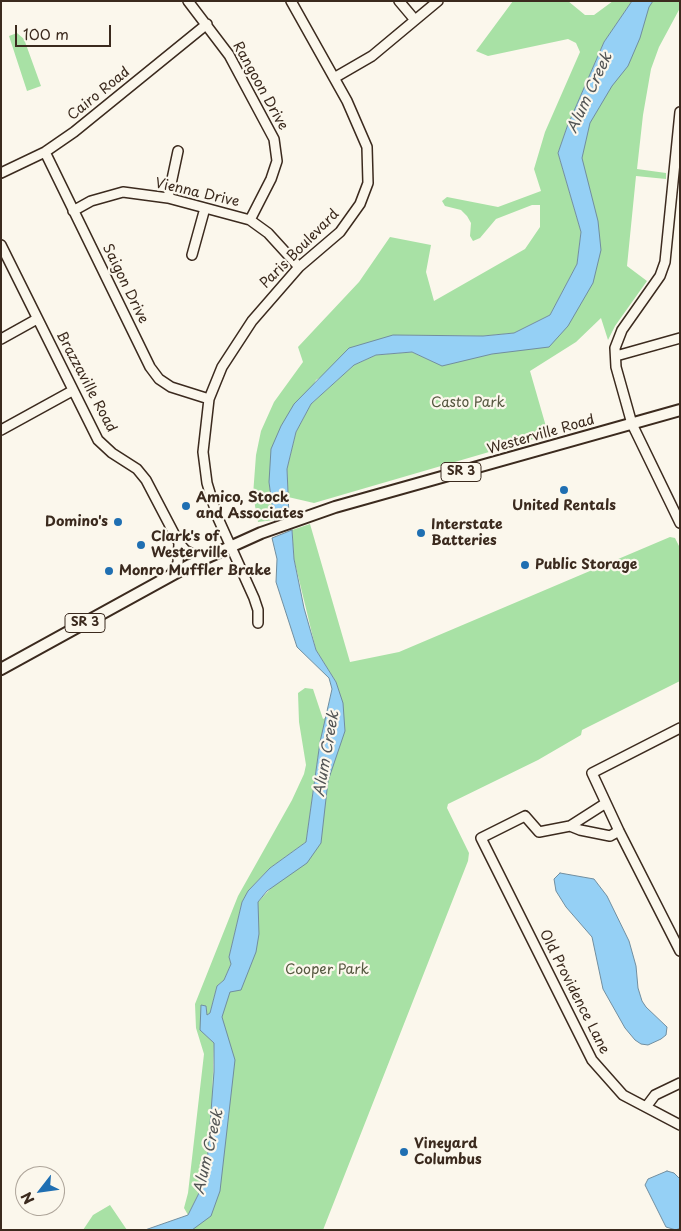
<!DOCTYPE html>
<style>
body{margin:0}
#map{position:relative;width:681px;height:1231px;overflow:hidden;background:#fbf7ec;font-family:"Playpen Sans",sans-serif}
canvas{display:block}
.frame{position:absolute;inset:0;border:2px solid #3b2a1e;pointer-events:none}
.north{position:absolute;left:15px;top:1166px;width:50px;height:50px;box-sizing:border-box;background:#fbf7ec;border:1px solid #aea59a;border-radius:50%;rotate:240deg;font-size:14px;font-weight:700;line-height:20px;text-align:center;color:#3b2a1e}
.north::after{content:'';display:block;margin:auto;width:18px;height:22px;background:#1f6fb2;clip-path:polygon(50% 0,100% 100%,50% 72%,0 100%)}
.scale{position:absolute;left:15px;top:25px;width:96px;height:22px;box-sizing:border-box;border:2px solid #3b2a1e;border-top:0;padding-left:6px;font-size:15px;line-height:18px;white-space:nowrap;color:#3b2a1e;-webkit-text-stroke:4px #fbf7ec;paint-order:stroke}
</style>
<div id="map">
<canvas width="681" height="1231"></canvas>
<div class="frame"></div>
<div class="north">N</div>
<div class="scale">100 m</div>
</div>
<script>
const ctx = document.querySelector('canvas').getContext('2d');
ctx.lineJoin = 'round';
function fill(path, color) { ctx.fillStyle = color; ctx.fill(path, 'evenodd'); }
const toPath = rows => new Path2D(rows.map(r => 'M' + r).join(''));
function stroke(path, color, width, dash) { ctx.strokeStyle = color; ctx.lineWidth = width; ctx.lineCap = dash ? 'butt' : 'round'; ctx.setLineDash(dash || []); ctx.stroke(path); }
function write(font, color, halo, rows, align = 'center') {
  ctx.font = font + ' "Playpen Sans",sans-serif'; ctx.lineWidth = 4.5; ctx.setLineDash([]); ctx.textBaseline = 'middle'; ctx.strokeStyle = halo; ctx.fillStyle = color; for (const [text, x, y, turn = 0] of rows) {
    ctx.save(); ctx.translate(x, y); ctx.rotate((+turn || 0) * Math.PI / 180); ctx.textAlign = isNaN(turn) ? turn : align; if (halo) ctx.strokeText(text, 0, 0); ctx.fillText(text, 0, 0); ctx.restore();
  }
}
fill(toPath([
 [513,1,568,1,585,15,594,15,613,1,632,1,604,42,567,127,558,153,581,232,577,264,550,315,514,333,483,336,393,335,316,380,269,482,274,520,258,522,253,495,256,455,261,431,274,402,303,362,298,347,359,282,390,237,431,245,426,272,434,301,525,249,540,227,540,205,532,205,496,219,480,238,473,241,470,236,471,223,467,216,461,210,445,206,442,201,447,197,498,207,541,191,534,169,545,132,580,52,576,43,568,39,488,56,476,51],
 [646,1,680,1,680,8,659,47,651,69,643,115,637,169,666,173,666,179,636,176,627,266,647,281,615,326,608,340,601,318,576,342,530,371,547,430,544,436,314,503,288,497,287,469,296,432,311,404,354,365,376,355,412,352,434,362,492,354,576,301,585,222,565,171],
 [17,33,24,39,41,86,27,91,9,36],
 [310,524,350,662,399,652,670,537,675,538,680,548,680,681,582,730,581,735,538,760,448,804,447,808,469,853,468,861,323,1230,176,1230,206,1212,215,1046,226,988,258,902,308,849,320,742,306,842,270,868,248,891,242,902,229,957,231,964,224,980,217,986,210,1013,201,1030,214,1043,212,1101,207,1164,199,1193,188,1215,184,1208,188,1193,204,1054,196,1028,195,1004,238,896,292,800,304,774,306,765,299,722,298,693,305,688,313,689,323,719,343,708,336,682,316,650,294,559,292,530],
 [110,1205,127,1230,83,1230,93,1215]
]), '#a8e1a5');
const water = toPath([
 [632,1,653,1,649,7,640,38,628,66,612,86,590,123,582,158,598,221,601,250,593,283,568,326,549,347,492,354,442,366,412,352,376,355,354,365,311,404,296,432,287,469,289,516,274,520,269,482,271,449,281,426,294,404,349,348,393,335,483,336,514,333,550,315,577,264,581,232,558,153,567,127,604,42,632,1],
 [292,530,294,559,304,608,316,650,336,682,343,703,345,731,328,781,321,843,307,863,267,891,258,902,259,934,256,952,241,990,230,992,222,1017,235,1060,220,1191,211,1216,192,1230,145,1230,188,1215,199,1193,207,1164,214,1072,214,1043,200,1030,201,1005,206,1006,207,1015,210,1013,217,986,224,980,231,964,229,957,242,902,248,891,270,868,306,842,320,742,332,689,329,678,297,647,276,582,277,559,272,538,292,530],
 [560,873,594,879,607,896,629,941,636,966,638,988,642,1001,646,1007,667,1027,666,1035,661,1039,648,1045,641,1044,635,1040,625,1028,603,989,592,937,566,907,556,891,554,879,560,873],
 [667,1171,674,1173,680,1179,680,1228,676,1230,666,1227,645,1185,648,1179,667,1171]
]);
fill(water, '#95d0f5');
stroke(water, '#718e9f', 1);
const minor = toPath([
 [188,1,229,55,274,139,277,161,271,179,250,220],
 [399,1,415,20],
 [334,78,372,56,438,1],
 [680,112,665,262,660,276,622,330,615,348,616,367,632,424,680,523],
 [45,152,150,367,159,379,171,387,209,399],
 [1,173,45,152,74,132,207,24],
 [168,198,178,151],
 [73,211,91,201,123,192,168,198,250,220,268,233,299,267],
 [1,245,98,440,112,453,137,469,146,480,179,543,185,550,202,559],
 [192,255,205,208],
 [1,339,37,319],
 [616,356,680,338],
 [1,430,72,391],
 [170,576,178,563,179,544],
 [258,623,258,610,254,598,217,516,207,483,203,452,209,399,222,367,252,321,299,267,340,232,360,204,368,183,367,147,347,101,291,1],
 [680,728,592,773,619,831,680,951],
 [606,803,570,826,539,832,525,816,481,838,592,1060,623,1095,680,1125],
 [570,826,580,830,610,836,619,831],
 [646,1107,655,1095,680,1083]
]);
const major = toPath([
 [1,669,190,565,261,533,335,507,680,410]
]);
stroke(minor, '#3b2a1e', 12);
stroke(major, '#3b2a1e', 14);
stroke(minor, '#fbf7ec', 9);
stroke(major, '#fbf7ec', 10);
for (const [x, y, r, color] of [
 [564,490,5,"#1f6fb2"],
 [186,506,5,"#1f6fb2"],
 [118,522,5,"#1f6fb2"],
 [421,533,5,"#1f6fb2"],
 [141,545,5,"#1f6fb2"],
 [525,565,5,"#1f6fb2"],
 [109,571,5,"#1f6fb2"],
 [404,1152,5,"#1f6fb2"]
]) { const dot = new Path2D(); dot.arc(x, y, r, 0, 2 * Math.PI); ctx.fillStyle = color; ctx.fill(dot); stroke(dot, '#fbf7ec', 2); }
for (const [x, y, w] of [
 [461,472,40],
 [85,623,40]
]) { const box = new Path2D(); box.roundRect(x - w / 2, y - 9.5, w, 19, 4); ctx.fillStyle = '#fbf7ec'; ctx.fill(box); stroke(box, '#3b2a1e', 1); }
write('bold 12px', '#3b2a1e', null, [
 ["SR 3",461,472],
 ["SR 3",85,623]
]);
write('14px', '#3b2a1e', '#fbf7ec', [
 ["Rangoon Drive",260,86,61],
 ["Cairo Road",99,94,-39],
 ["Vienna Drive",197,193,13],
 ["Paris Boulevard",300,249,-45],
 ["Saigon Drive",125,284,64],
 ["Brazzaville Road",86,382,62],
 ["Westerville Road",541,435,-16],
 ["Old Providence Lane",574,992,63]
]);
write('14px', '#565840', '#fbf7ec', [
 ["Casto Park",468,403],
 ["Cooper Park",327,970]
]);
write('bold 14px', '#3b2a1e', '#fbf7ec', [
 ["Amico, Stock",196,498],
 ["and Associates",196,514],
 ["United Rentals",564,506,"center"],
 ["Domino's",108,522,"right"],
 ["Interstate",431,525],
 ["Batteries",431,541],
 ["Clark's of",151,537],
 ["Westerville",151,553],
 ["Public Storage",535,565],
 ["Monro Muffler Brake",119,571],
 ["Vineyard",414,1144],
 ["Columbus",414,1160]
], 'left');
write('italic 15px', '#525454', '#fbf7ec', [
 ["Alum Creek",590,93,-65],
 ["Alum Creek",327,754,-80],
 ["Alum Creek",209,1152,-77]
]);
</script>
